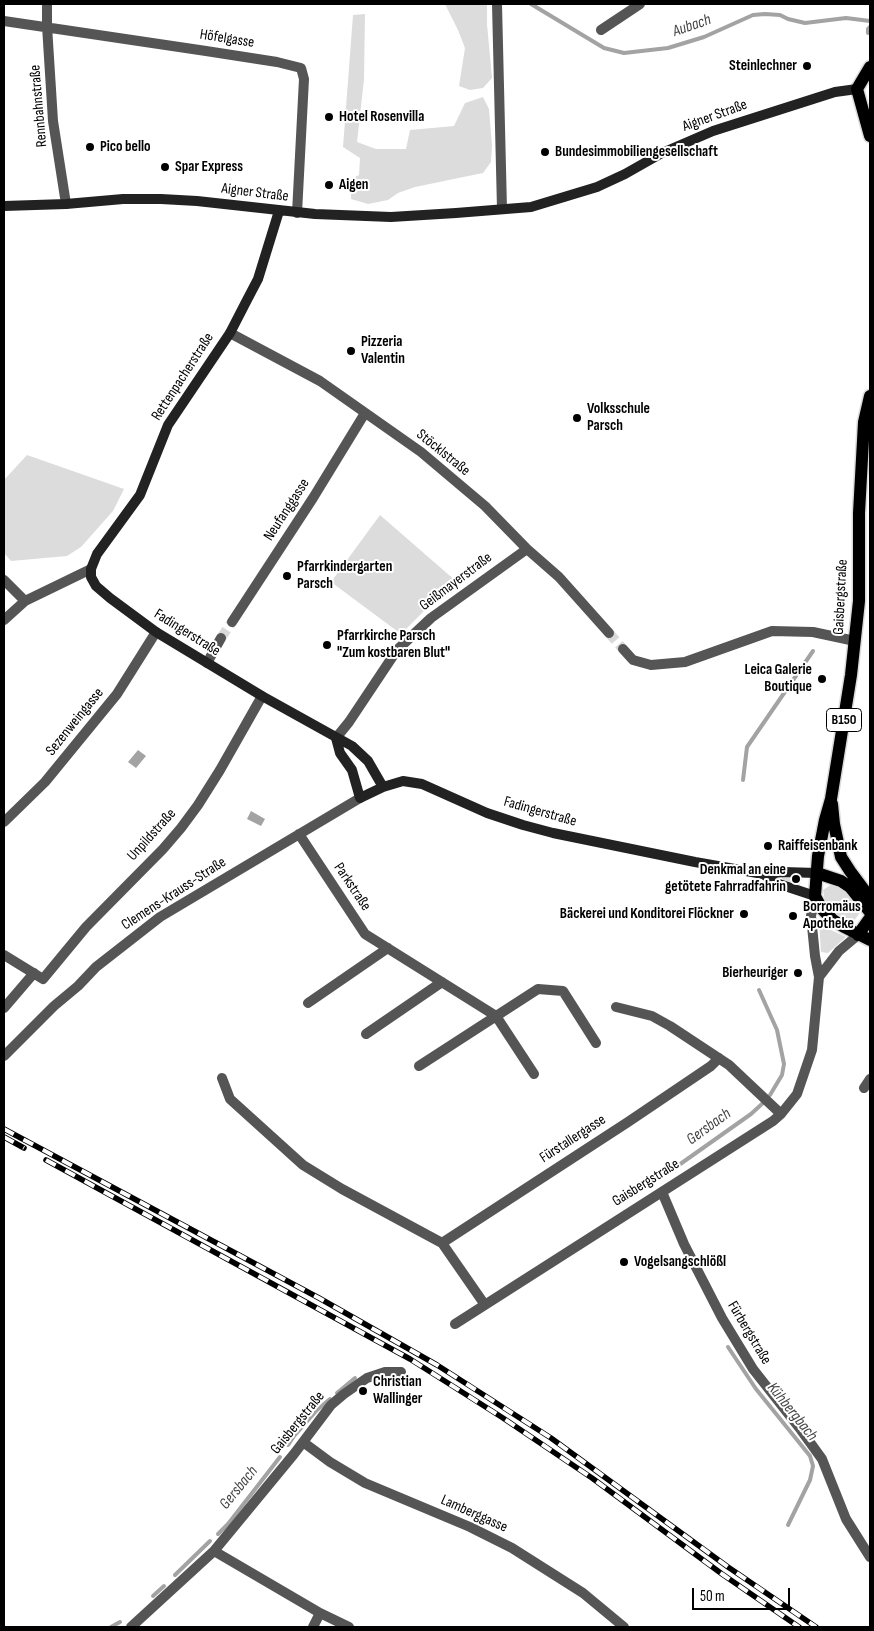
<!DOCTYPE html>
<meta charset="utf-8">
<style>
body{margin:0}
#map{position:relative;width:874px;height:1631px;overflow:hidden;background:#fff;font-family:"Sofia Sans Condensed",sans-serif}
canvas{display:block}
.frame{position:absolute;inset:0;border:5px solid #000;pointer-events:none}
.scale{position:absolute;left:692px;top:1588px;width:98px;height:22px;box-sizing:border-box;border:2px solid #000;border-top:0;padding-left:6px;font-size:15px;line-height:18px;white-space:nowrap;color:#000;-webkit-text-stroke:4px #fff;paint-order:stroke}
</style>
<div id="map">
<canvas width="874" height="1631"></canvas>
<div class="frame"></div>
<div class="scale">50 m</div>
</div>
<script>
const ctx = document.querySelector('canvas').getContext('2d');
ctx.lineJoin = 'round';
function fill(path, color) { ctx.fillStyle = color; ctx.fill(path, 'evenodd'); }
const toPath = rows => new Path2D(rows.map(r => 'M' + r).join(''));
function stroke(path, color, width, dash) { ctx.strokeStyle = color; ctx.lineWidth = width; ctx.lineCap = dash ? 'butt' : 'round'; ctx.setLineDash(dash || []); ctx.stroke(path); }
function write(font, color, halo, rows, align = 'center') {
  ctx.font = font + ' "Sofia Sans Condensed",sans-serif'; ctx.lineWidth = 4; ctx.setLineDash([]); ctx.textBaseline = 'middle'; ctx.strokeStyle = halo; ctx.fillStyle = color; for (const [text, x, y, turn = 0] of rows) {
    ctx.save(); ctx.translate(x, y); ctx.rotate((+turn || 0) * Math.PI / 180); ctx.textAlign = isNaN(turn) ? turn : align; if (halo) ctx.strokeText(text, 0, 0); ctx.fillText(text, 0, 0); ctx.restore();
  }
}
fill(toPath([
 [445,4,487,4,487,24,492,78,483,88,470,90,459,86,465,48,458,30],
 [365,14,364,79,357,142,376,149,406,149,410,130,454,126,465,103,483,97,489,109,492,146,491,162,483,173,415,187,398,193,388,200,368,204,351,199,351,179,359,175,360,158,343,147,353,15],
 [27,455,124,489,113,511,81,547,67,556,11,561,4,553,4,480],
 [380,515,457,582,429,606,401,634,331,582],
 [781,877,802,878,800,885,783,880],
 [832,884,842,886,861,911,854,921,848,922,831,911,825,902,823,890],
 [819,921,831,930,846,937,828,953,821,952]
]), '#dcdcdc');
fill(toPath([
 [138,750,146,756,136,768,128,762],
 [251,811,265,819,261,826,247,819]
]), '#a3a3a3');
stroke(toPath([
 [531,4,604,48,624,53,668,48,704,37,753,15,765,14,780,15,788,19,805,23,846,18,870,21],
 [868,33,868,29,870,27],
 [743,780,747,747,813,651],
 [759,990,777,1030,784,1064,782,1075,770,1095],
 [669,1172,751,1114,763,1103],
 [728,1347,756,1389,810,1456,813,1466,810,1480,788,1525],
 [337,1393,355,1378],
 [288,1445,294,1436,317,1410,330,1399],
 [218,1534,228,1524,280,1457],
 [175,1575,210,1541],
 [153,1596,164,1586],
 [111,1627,120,1622]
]), '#a3a3a3', 4);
stroke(toPath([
 [609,633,623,649],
 [221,638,232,622]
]), '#d9d9d9', 10, [10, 5]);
const primary = toPath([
 [870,67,857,89,870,136],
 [870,396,864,422,859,513,859,601,851,675,831,799,825,820,818,856,815,896,822,909,833,920,844,927,870,940],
 [832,804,834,824,841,857,850,871,870,898],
 [817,873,841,881,850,887,870,912],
 [858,935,870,918]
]);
stroke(primary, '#dbdbdb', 15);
stroke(toPath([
 [47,4,47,26,53,121,66,204],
 [497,4,502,209],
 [4,21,206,51,277,62,301,68,304,79,297,213],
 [601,30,640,4],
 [230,333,320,381,421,452,485,506,527,549,559,577,609,633],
 [4,580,25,601],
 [4,620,25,601,91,569],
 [232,622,313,498,365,413],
 [623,649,633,660,651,665,685,662,772,631,813,632,855,641],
 [207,663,221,638],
 [336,738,349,722,397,650,431,618,527,549],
 [4,822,45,782,117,694,156,632],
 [299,834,365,934,496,1016,534,1074],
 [4,955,43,979,86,927,163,849,181,828,198,805,220,770,262,696],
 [819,977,839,951,858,935],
 [308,1003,388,948],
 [616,1007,652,1016,670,1026,729,1065,781,1114],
 [4,1008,34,973],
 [366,1034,442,982],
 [4,1056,54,1006,78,986,96,967,160,917,360,798],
 [419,1066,538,989,563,991,596,1043],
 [222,1078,230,1099,303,1165,342,1189,442,1243,485,1305],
 [864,1088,870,1079],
 [662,1192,684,1244,722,1318,753,1369,801,1430,822,1459,846,1519,870,1557],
 [442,1243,628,1122,711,1066,719,1058],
 [455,1324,773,1121,781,1114,797,1094,812,1050,819,977,815,956,811,916,815,896],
 [303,1442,330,1462,365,1483,470,1527,512,1548,583,1593,624,1627],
 [214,1551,320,1613,349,1627],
 [131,1627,214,1551,294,1454,331,1405,344,1394,367,1378,385,1372,401,1372],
 [313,1627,320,1613]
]), '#555', 10);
stroke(toPath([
 [4,206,66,204,123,199,161,199,197,201,315,214,391,217,456,213,531,207,597,187,625,174,662,153,713,131,835,92,857,89],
 [279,211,258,279,247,300,230,333,168,425,140,495,97,554,91,569,91,577,96,586,110,598,156,632,262,696,352,746,368,761,383,787],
 [336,738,340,753,352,770,360,798,383,787,403,781,422,784,487,813,523,825,553,833,695,862,763,874,783,872,817,873],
 [763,874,776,883,815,896]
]), '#222', 10);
stroke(primary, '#000', 12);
const rail = toPath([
 [4,1129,319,1298,437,1365,551,1438,728,1567,816,1627],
 [4,1137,24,1148],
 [46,1160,410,1359,503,1418,592,1478,722,1574,799,1627]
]);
stroke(rail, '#000', 5.5);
stroke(rail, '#fff', 4, [11]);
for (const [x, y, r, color] of [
 [807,66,5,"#000"],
 [329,117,5,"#000"],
 [90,147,5,"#000"],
 [545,152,5,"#000"],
 [165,167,5,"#000"],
 [329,185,5,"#000"],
 [351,351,5,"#000"],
 [577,418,5,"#000"],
 [287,576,5,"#000"],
 [327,645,5,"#000"],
 [822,679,5,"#000"],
 [768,846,5,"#000"],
 [796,879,5,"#000"],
 [744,914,5,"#000"],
 [793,916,5,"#000"],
 [798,973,5,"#000"],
 [624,1262,5,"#000"],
 [363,1391,5,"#000"]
]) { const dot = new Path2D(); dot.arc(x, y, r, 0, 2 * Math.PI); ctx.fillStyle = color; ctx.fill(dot); stroke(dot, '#fff', 2); }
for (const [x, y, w] of [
 [844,720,35]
]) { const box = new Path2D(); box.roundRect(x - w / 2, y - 11.5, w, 23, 4); ctx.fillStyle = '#fff'; ctx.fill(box); stroke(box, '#000', 1); }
write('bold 14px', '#000', null, [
 ["B150",844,720]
]);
write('15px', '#000', '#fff', [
 ["Höfelgasse",227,39,9],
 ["Rennbahnstraße",39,106,-95],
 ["Aigner Straße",715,116,-20],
 ["Aigner Straße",255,193,7],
 ["Rettenpacherstraße",183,377,-57],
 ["Stöcklstraße",443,453,39],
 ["Neufanggasse",287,510,-57],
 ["Geißmayerstraße",456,582,-37],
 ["Gaisbergstraße",841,597,-87],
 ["Fadingerstraße",187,633,32],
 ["Sezenweingasse",75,722,-51],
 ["Fadingerstraße",540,812,16],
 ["Unpildstraße",152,835,-48],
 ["Parkstraße",352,887,56],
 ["Clemens-Krauss-Straße",174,894,-33],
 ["Fürstallergasse",573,1139,-33],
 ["Gaisbergstraße",646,1183,-32],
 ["Fürbergstraße",749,1333,59],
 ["Gaisbergstraße",298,1423,-51],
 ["Lamberggasse",474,1514,24]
]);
write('bold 15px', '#000', '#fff', [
 ["Steinlechner",797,66,"right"],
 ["Hotel Rosenvilla",339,117],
 ["Pico bello",100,147],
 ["Bundesimmobiliengesellschaft",555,152],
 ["Spar Express",175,167],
 ["Aigen",339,185],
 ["Pizzeria",361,342],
 ["Valentin",361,359],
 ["Volksschule",587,409],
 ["Parsch",587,426],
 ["Pfarrkindergarten",297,567],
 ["Parsch",297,584],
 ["Pfarrkirche Parsch",337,636],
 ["\"Zum kostbaren Blut\"",337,653],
 ["Leica Galerie",812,670,"right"],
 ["Boutique",812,687,"right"],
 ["Raiffeisenbank",778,846],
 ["Denkmal an eine",786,870,"right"],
 ["getötete Fahrradfahrin",786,887,"right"],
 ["Borromäus",803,907],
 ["Apotheke",803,924],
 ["Bäckerei und Konditorei Flöckner",734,914,"right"],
 ["Bierheuriger",788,973,"right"],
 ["Vogelsangschlößl",634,1262],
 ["Christian",373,1382],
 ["Wallinger",373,1399]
], 'left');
write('italic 16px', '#444', '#fff', [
 ["Aubach",692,26,-19],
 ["Gersbach",709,1127,-36],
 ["Kühbergbach",792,1412,51],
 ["Gersbach",239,1488,-51]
]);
</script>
